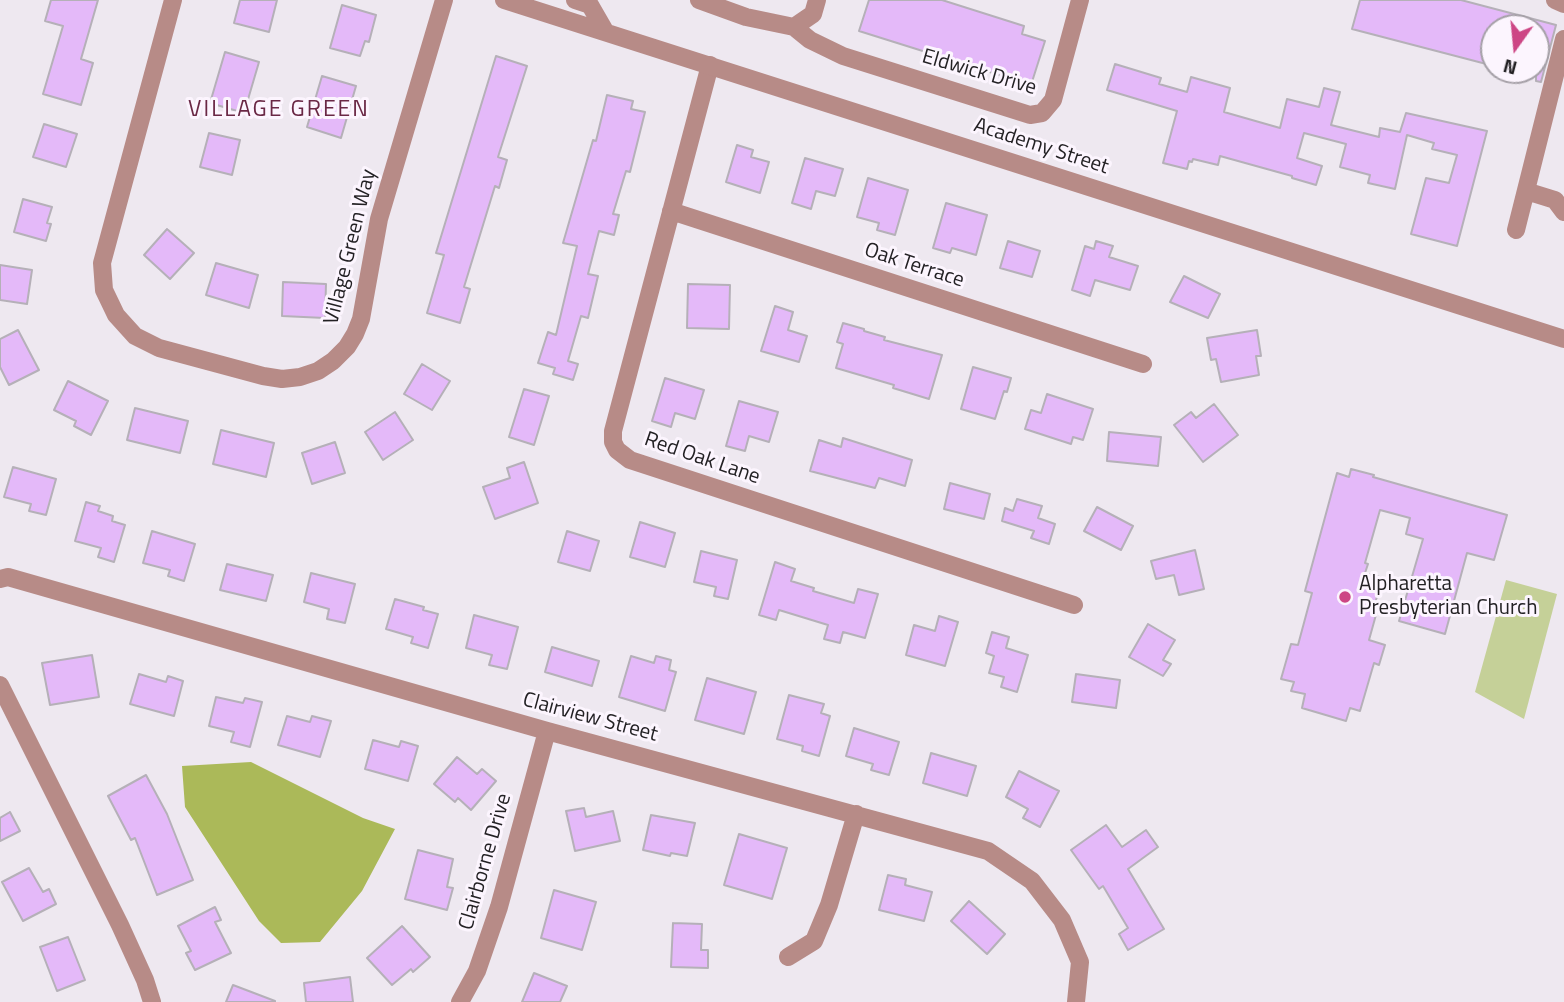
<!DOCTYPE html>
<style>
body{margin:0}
#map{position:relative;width:1564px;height:1002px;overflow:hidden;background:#eee8f0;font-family:"Titillium Web",sans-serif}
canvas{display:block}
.north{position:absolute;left:1480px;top:14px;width:70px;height:70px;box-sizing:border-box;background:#fcf5fe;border:2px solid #a5a0a7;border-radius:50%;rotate:195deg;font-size:19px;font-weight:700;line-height:28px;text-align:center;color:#232124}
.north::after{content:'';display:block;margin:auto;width:24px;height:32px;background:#cd4685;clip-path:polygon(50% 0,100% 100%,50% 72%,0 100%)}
</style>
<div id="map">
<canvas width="1564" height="1002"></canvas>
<div class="north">N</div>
</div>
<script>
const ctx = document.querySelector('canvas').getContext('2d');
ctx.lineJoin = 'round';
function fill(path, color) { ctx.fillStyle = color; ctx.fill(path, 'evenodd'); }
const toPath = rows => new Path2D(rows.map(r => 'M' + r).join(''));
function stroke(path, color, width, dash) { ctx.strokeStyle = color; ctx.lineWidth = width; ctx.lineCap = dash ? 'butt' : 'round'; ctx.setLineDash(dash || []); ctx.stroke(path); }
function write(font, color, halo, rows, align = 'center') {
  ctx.font = font + ' "Titillium Web",sans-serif'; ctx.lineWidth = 6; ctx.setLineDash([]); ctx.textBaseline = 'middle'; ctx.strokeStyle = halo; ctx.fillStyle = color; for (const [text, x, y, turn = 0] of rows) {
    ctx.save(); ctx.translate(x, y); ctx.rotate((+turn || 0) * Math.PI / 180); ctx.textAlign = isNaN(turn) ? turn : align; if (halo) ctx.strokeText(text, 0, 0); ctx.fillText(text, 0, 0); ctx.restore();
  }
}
fill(toPath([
 [1506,580,1557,594,1524,719,1475,692]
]), '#c5d098');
fill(toPath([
 [251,762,363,818,395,829,362,891,320,942,281,943,259,921,185,807,182,766]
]), '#abb959');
const building = toPath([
 [51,0,98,0,81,59,93,63,81,105,43,94,63,26,45,21,51,0],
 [240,0,277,0,269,32,234,23,240,0],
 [869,0,942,0,1024,26,1022,34,1045,41,1031,85,859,31,869,0],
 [1360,0,1461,0,1556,25,1541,82,1536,81,1536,28,1494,28,1494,66,1352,29,1360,0],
 [342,5,376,15,369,42,365,41,360,56,330,48,342,5],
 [225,52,259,62,244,113,210,103,225,52],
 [496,56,527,66,498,157,507,160,499,188,495,186,464,287,470,289,460,323,427,313,444,255,436,253,496,56],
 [1115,64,1161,78,1159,84,1187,92,1191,77,1230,88,1224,112,1280,128,1287,99,1319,107,1324,88,1340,92,1331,125,1379,137,1380,128,1400,132,1406,113,1487,131,1457,246,1411,234,1426,178,1449,183,1457,155,1432,149,1434,143,1407,135,1395,189,1368,183,1370,175,1340,167,1346,144,1304,133,1297,158,1322,166,1316,185,1292,178,1292,176,1220,156,1218,165,1193,159,1192,162,1189,161,1187,169,1163,163,1177,111,1107,90,1115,64],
 [322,76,356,86,341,138,307,127,322,76],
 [607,95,633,101,631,109,645,112,630,172,626,171,613,214,619,215,614,235,599,231,588,274,598,276,588,318,581,316,568,361,578,364,573,380,553,374,555,368,538,363,548,332,556,335,577,246,563,243,593,140,596,141,607,95],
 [44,124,77,134,66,167,33,157,44,124],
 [209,133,240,140,232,175,200,167,209,133],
 [737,145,753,150,751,157,769,162,760,193,726,182,737,145],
 [805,158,843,169,835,196,816,191,811,209,792,203,805,158],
 [868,178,908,190,895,235,877,230,879,223,857,217,868,178],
 [23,199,52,207,47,223,51,224,46,241,14,232,23,199],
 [946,203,987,215,976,255,952,248,950,253,933,248,946,203],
 [167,229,194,253,170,279,144,255,167,229],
 [1008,241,1040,251,1032,277,1000,268,1008,241],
 [1096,241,1113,246,1109,257,1138,266,1130,290,1095,280,1090,296,1072,290,1085,246,1094,249,1096,241],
 [216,263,258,275,249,308,206,295,216,263],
 [0,265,32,270,27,304,0,300,0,265],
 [1184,276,1220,294,1208,318,1170,302,1184,276],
 [283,282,326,284,325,318,282,316,283,282],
 [688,284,730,285,729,329,687,328,688,284],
 [775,306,793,312,788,330,807,336,799,362,761,351,775,306],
 [843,323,864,329,864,331,885,337,884,340,942,355,929,399,893,388,894,385,836,368,843,344,837,342,843,323],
 [18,330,39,370,9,385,0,367,0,339,18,330],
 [1257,330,1261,356,1256,356,1259,375,1221,382,1216,359,1211,360,1207,338,1257,330],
 [422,364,450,381,432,410,404,394,422,364],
 [973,367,1011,378,1007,392,1004,391,995,419,961,409,973,367],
 [665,378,704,390,695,419,675,413,671,427,652,421,665,378],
 [68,381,108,401,91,435,74,426,76,421,54,410,68,381],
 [524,389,549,396,534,445,509,437,524,389],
 [1047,394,1093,409,1083,440,1073,437,1071,444,1025,429,1031,410,1041,413,1047,394],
 [739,401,778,412,769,442,749,436,745,451,726,446,739,401],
 [1214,404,1238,435,1203,462,1174,425,1191,412,1196,418,1214,404],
 [135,408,188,421,180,453,127,440,135,408],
 [395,412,413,440,383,460,365,432,395,412],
 [221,430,274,443,266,477,213,464,221,430],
 [1109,432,1161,437,1158,466,1107,461,1109,432],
 [843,438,912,460,905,486,879,478,875,488,810,471,819,440,841,447,843,438],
 [335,442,345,473,312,484,302,453,335,442],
 [524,462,538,503,495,519,483,487,510,478,507,468,524,462],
 [13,467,56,479,46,515,29,511,31,504,4,497,13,467],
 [1351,469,1374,475,1373,477,1507,515,1494,560,1467,553,1445,634,1399,621,1423,539,1406,534,1410,518,1380,510,1365,563,1368,564,1365,573,1383,578,1375,603,1379,604,1369,640,1385,645,1379,665,1374,663,1360,711,1350,708,1346,721,1302,708,1305,694,1291,691,1294,682,1281,679,1291,644,1298,645,1312,593,1305,591,1337,473,1349,477,1351,469],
 [950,483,990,494,984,519,944,509,950,483],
 [1017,499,1042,506,1038,518,1055,524,1049,544,1031,538,1034,531,1002,521,1005,508,1013,511,1017,499],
 [86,502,100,506,98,511,113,516,112,521,125,525,114,562,98,557,101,548,75,541,86,502],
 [1097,507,1133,526,1121,550,1084,531,1097,507],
 [640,522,675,533,665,567,630,557,640,522],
 [152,531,195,544,184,581,168,576,170,570,143,563,152,531],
 [567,531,599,541,590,571,558,562,567,531],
 [1195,550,1204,589,1179,595,1174,575,1156,579,1151,561,1195,550],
 [701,551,737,560,728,599,714,596,716,587,694,582,701,551],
 [775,562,795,569,791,581,814,588,813,591,854,603,858,589,878,594,865,638,843,632,840,643,824,639,828,625,779,610,776,620,759,615,775,562],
 [227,564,273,575,266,601,220,590,227,564],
 [311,573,355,584,345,623,327,619,329,609,304,602,311,573],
 [395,599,424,607,423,610,438,614,428,648,411,643,413,637,386,629,395,599],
 [474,615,518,627,507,669,489,665,492,655,466,648,474,615],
 [939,616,958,622,945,666,906,655,914,625,935,631,939,616],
 [1148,624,1175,640,1163,660,1171,664,1163,676,1129,657,1148,624],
 [992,632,1009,637,1006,648,1028,655,1017,692,1001,687,1004,677,989,673,994,656,986,653,992,632],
 [552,647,599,661,592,686,545,672,552,647],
 [92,655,99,697,50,705,42,663,92,655],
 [631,656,654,663,656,656,671,660,669,670,676,672,665,711,619,697,631,656],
 [139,674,166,682,168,676,183,681,174,716,130,704,139,674],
 [1076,674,1120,680,1116,708,1072,702,1076,674],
 [707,678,756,692,744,734,695,720,707,678],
 [789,695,824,704,821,713,830,716,819,756,802,751,803,746,777,739,789,695],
 [216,697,243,703,245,698,262,702,250,747,231,742,234,732,209,726,216,697],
 [287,716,310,722,312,716,331,721,320,757,278,745,287,716],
 [854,728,899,742,889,775,871,770,873,764,846,756,854,728],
 [373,740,399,747,401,741,418,746,408,781,365,769,373,740],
 [931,753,976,766,967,796,923,783,931,753],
 [457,757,477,774,482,769,496,781,471,810,458,798,455,802,434,784,457,757],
 [1019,771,1059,791,1040,827,1023,818,1028,809,1006,797,1019,771],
 [146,775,167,814,193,880,157,895,135,838,131,840,108,796,146,775],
 [584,808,586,817,613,811,620,841,575,851,566,811,584,808],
 [10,812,20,831,0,841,0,818,10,812],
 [651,815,695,823,687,856,671,853,670,856,643,850,651,815],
 [1106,825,1122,847,1146,830,1158,847,1128,869,1164,929,1128,950,1119,934,1128,928,1103,886,1099,889,1071,850,1106,825],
 [739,834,787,848,772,899,724,885,739,834],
 [418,850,453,859,447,887,453,888,447,910,405,899,418,850],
 [29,868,43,892,49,889,56,904,23,921,2,882,29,868],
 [888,875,906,879,905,885,932,892,924,921,879,910,888,875],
 [554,890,596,902,582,950,541,938,554,890],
 [969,901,1005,934,987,954,951,921,969,901],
 [215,907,221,920,215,922,231,953,195,970,186,953,191,951,178,926,215,907],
 [673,923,702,924,701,950,708,950,708,968,671,967,673,923],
 [402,926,430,957,413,972,411,969,392,985,367,958,402,926],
 [68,937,85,980,57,991,40,947,68,937],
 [534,973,567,986,560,1002,522,1002,534,973],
 [350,977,353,1002,306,1002,304,983,350,977],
 [233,985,275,1001,275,1002,226,1002,233,985]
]);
fill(building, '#e4b9f9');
stroke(building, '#b5b0b8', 2);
stroke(toPath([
 [173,0,102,263,104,290,116,315,135,336,159,348,263,376,282,379,300,377,318,371,333,361,347,347,355,334,361,319,379,219,444,0],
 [699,0,746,17,794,27,813,14,817,0],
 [1555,0,1564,4],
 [794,27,810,40,843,56,1030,115,1042,113,1053,100,1080,0],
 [710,65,613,431,613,442,617,450,630,460,1074,605],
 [1526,191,1555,200,1564,212],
 [671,211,1143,364],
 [1516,230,1564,39],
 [0,579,8,577,547,731,988,851,1032,881,1062,920,1080,962,1076,1002],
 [0,685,120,925,145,980,152,1002],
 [788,957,814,941,829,905,856,814],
 [460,1002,477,971,499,907,547,731]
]), '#b78b87', 18);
stroke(toPath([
 [504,0,1564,339],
 [575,0,590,5,605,31]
]), '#b78b87', 18);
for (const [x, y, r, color] of [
 [1345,597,7,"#cd4685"]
]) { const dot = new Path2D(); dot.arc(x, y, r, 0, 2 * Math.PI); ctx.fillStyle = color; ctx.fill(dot); stroke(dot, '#fcf5fe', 2.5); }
write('21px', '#232124', '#fcf5fe', [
 ["Eldwick Drive",979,73,16],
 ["Academy Street",1041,147,18],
 ["Village Green Way",351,247,-76],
 ["Oak Terrace",914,266,18],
 ["Red Oak Lane",702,459,19],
 ["Clairview Street",590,718,15],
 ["Clairborne Drive",486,862,-74]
]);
write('21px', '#232124', '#fcf5fe', [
 ["Alpharetta",1359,585],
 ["Presbyterian Church",1359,609]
], 'left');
ctx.letterSpacing = '2px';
write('23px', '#6a2845', '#fcf5fe', [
 ["VILLAGE GREEN",279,110]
]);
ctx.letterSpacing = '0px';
</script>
